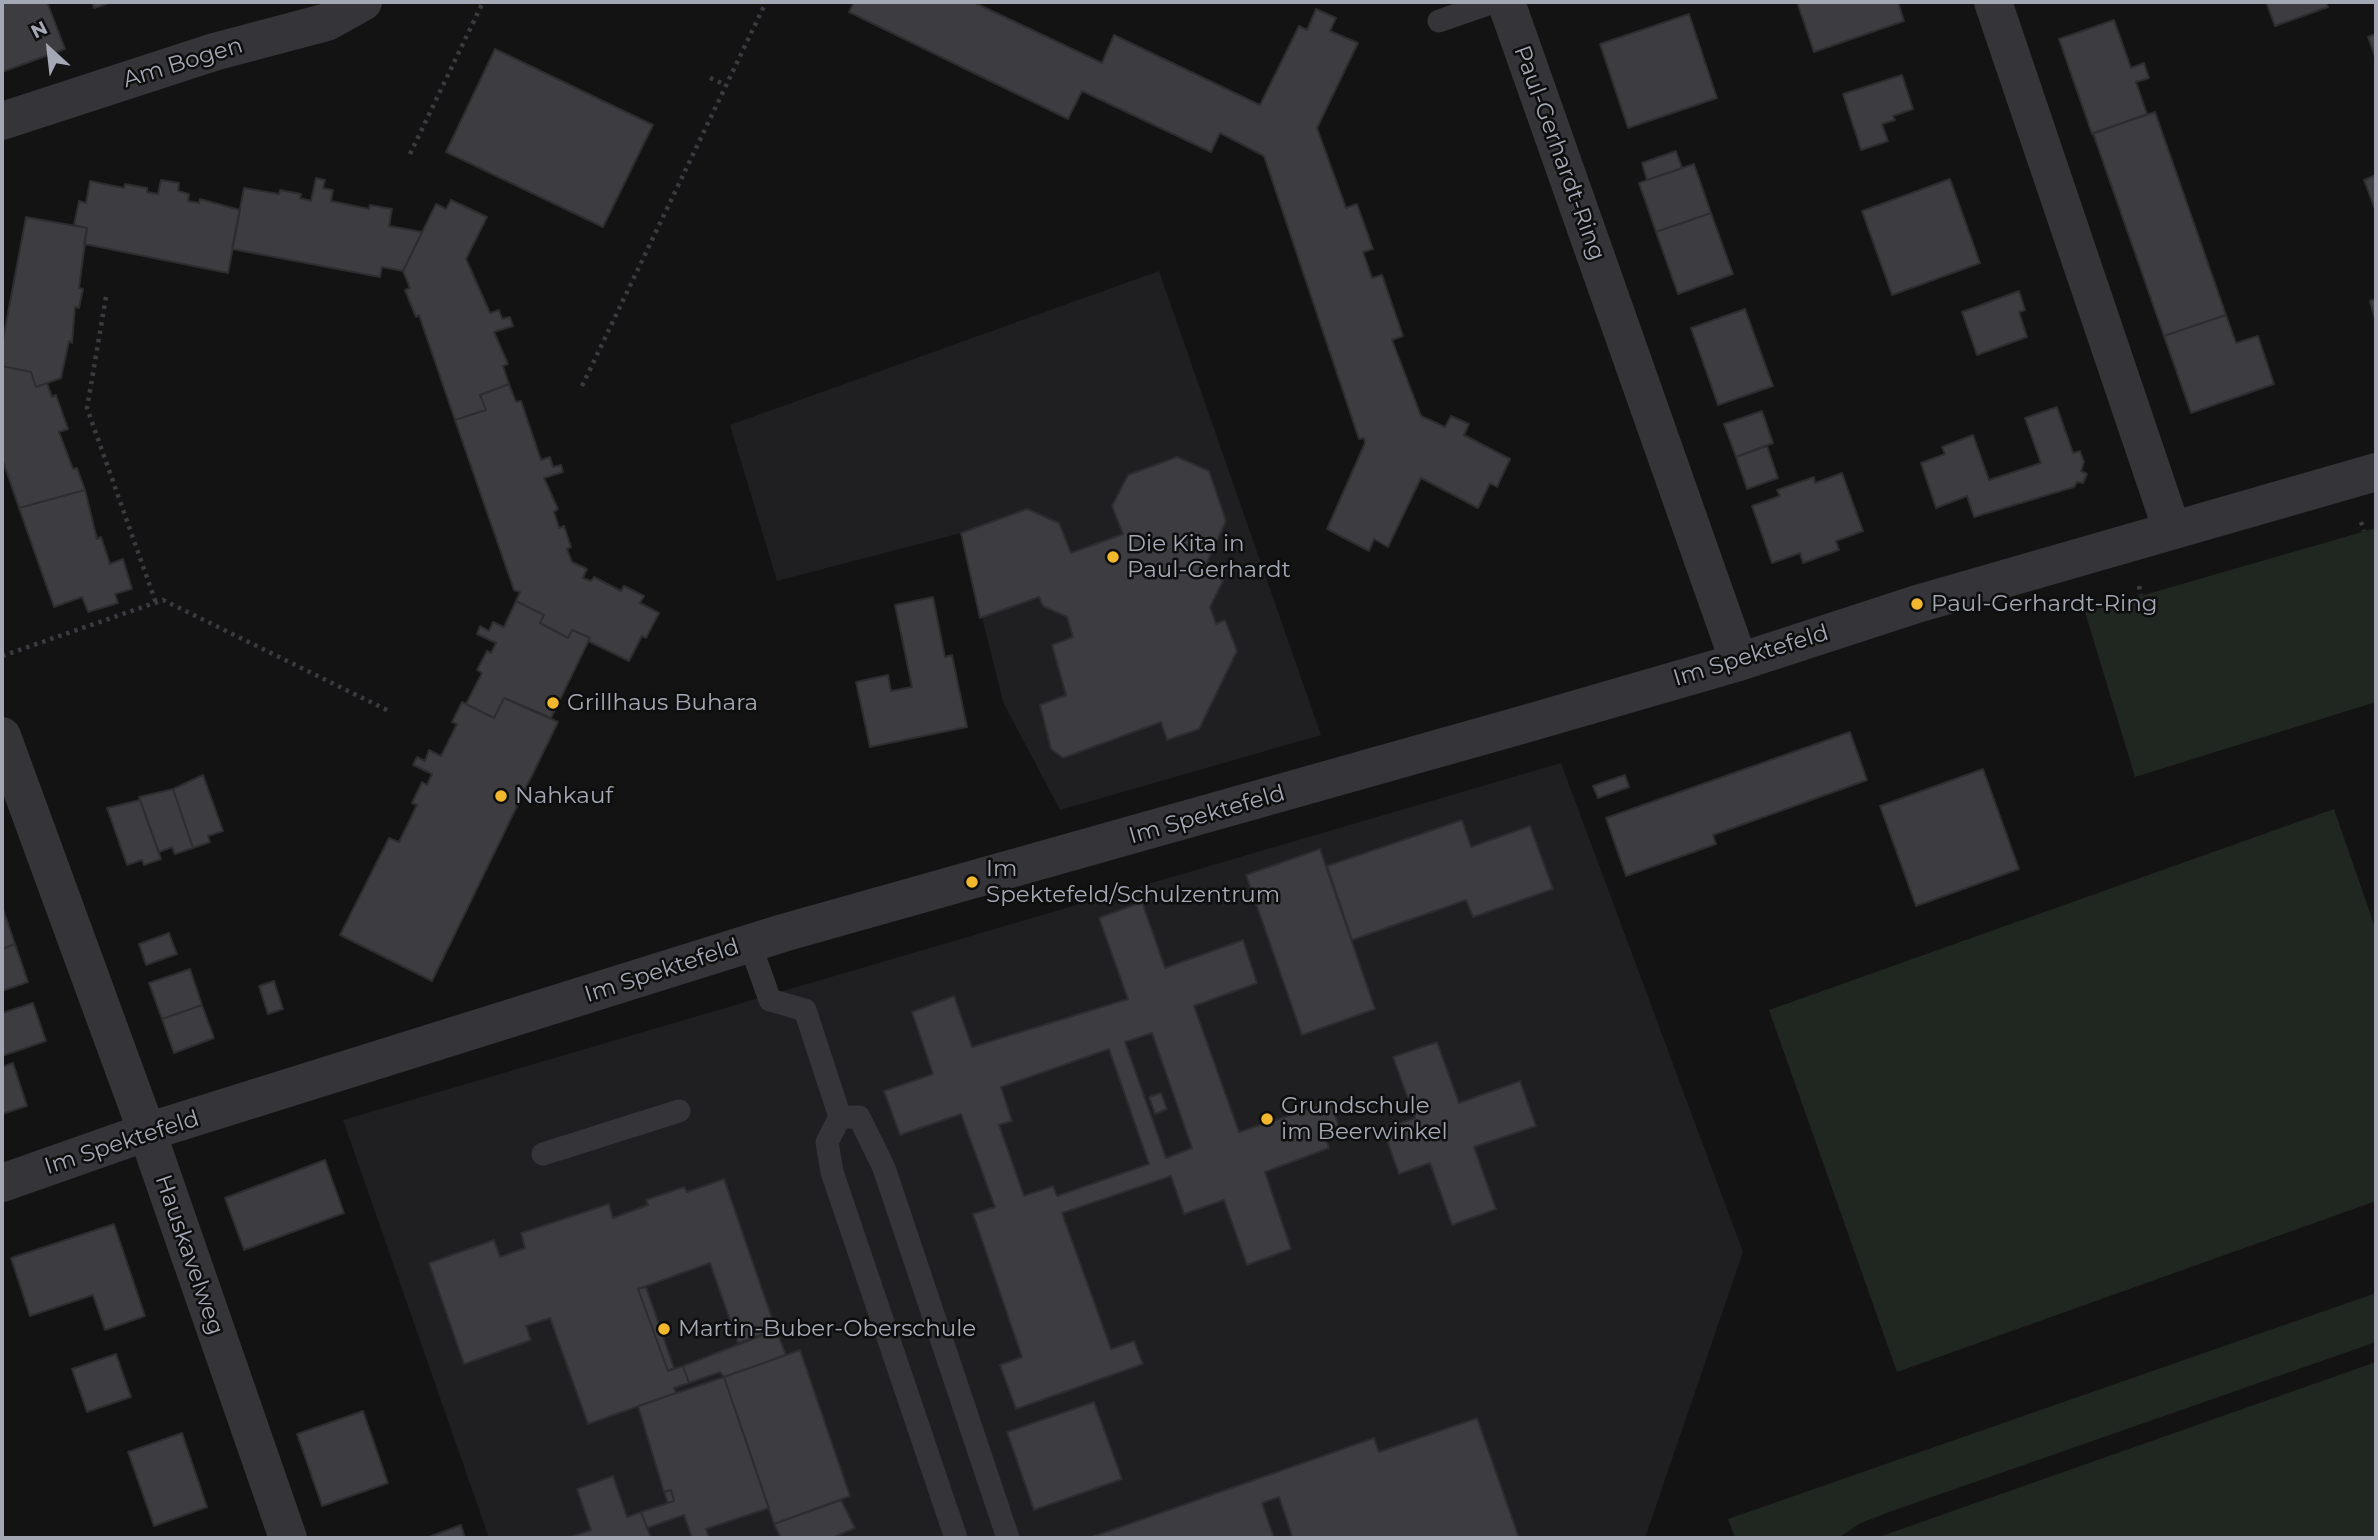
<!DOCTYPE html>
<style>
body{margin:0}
#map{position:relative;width:2378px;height:1540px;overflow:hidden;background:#131314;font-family:Montserrat,sans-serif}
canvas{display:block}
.frame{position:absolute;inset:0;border:4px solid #a4a8b5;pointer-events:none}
.north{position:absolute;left:14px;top:14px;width:70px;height:70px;-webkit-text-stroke:5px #0e0e0f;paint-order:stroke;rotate:333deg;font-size:19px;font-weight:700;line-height:28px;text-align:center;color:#a4a8b5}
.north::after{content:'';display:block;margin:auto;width:24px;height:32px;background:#a4a8b5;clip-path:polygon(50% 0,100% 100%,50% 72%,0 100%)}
</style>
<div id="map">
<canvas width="2378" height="1540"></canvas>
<div class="frame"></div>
<div class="north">N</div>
</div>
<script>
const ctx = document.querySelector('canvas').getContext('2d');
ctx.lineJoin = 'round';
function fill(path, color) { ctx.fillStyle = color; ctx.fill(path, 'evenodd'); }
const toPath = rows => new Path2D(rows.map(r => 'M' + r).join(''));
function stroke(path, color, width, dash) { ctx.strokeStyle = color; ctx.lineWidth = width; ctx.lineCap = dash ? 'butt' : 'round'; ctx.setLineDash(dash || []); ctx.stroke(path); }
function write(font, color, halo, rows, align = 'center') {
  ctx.font = font + ' Montserrat,sans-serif'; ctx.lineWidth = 5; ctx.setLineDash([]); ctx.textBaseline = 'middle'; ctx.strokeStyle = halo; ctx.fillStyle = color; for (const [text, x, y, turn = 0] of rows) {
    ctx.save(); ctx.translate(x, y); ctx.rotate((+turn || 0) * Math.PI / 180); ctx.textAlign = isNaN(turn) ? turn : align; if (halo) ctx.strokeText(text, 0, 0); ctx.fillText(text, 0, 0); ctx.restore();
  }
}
fill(toPath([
 [1159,271,1321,735,1060,810,1003,702,961,533,777,581,730,425],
 [1561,763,1743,1252,1645,1538,489,1538,343,1120]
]), '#1f1f21');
fill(toPath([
 [2376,528,2376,702,2135,777,2085,612],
 [2334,809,2376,930,2376,1201,1897,1372,1769,1010],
 [2376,1293,2376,1342,1892,1511,1861,1523,1838,1538,1735,1538,1728,1519],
 [2376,1362,2376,1538,1876,1538]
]), '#1f2720');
const building = toPath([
 [2,2,47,2,65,49,2,72,2,2],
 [92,2,112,2,94,8,92,2],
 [854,2,973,2,1102,63,1114,35,1260,105,1299,26,1307,30,1316,9,1336,18,1330,31,1358,43,1317,128,1346,208,1357,204,1373,249,1363,252,1372,278,1382,275,1403,336,1392,340,1421,416,1445,427,1451,416,1469,424,1464,435,1510,459,1497,487,1490,483,1478,508,1421,478,1388,547,1374,539,1369,551,1327,529,1365,443,1364,438,1359,439,1264,156,1220,133,1211,152,1082,91,1068,119,849,12,854,2],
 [1797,2,1898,2,1904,21,1814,52,1797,2],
 [2266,2,2326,2,2328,7,2275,26,2266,2],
 [1689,14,1717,98,1628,128,1600,44,1689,14],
 [2114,20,2131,68,2144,63,2149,78,2136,82,2147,114,2092,134,2059,39,2114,20],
 [2376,34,2376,59,2368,37,2376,34],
 [495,49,653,125,603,227,446,152,495,49],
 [1902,75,1913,109,1893,116,1895,120,1882,124,1888,141,1861,150,1843,94,1902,75],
 [2155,112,2226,315,2164,336,2093,133,2155,112],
 [1676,151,1682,168,1647,180,1642,163,1676,151],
 [1694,164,1711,213,1656,232,1639,183,1694,164],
 [2376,175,2376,212,2364,180,2376,175],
 [316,178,325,180,323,188,333,190,331,201,369,209,370,205,392,209,389,226,422,232,403,271,382,267,380,277,232,249,244,188,279,194,280,190,301,194,300,198,311,201,316,178],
 [1950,179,1980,263,1892,295,1862,211,1950,179],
 [161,180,179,183,178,191,189,194,188,201,199,203,200,199,240,210,228,273,84,244,87,228,74,225,79,201,86,203,90,181,124,188,125,184,147,188,147,192,158,194,161,180],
 [451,200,487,217,466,259,490,313,499,310,502,319,510,317,513,326,494,332,508,364,503,366,509,384,480,395,486,410,455,420,419,315,416,317,405,290,410,288,403,271,436,204,446,209,451,200],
 [1711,213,1733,274,1678,294,1656,232,1711,213],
 [26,217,87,228,79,288,83,289,79,308,75,307,72,343,69,341,61,378,36,387,31,372,2,366,2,345,26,217],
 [2019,291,2025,310,2019,312,2027,337,1977,355,1962,312,2019,291],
 [2376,299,2376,322,2370,301,2376,299],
 [1745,309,1773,386,1718,405,1691,328,1745,309],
 [2226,315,2236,343,2258,336,2274,384,2191,413,2164,336,2226,315],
 [2,366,31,372,36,387,47,383,52,397,56,395,68,429,59,432,73,469,77,468,85,490,19,508,2,458,2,366],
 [509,384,516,402,521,401,541,460,550,457,553,467,561,465,563,472,544,478,558,509,554,512,559,528,564,526,571,547,567,549,572,562,587,569,583,578,591,581,594,577,621,591,624,586,644,596,640,603,659,613,646,638,642,636,629,661,588,641,590,638,572,630,568,638,540,623,544,615,516,601,520,592,514,590,455,420,486,410,480,395,509,384],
 [2057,407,2073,453,2080,451,2084,462,2081,471,2087,474,2083,483,2077,482,2074,487,1974,517,1967,496,1936,508,1921,463,1945,454,1942,447,1973,435,1989,480,2041,463,2025,418,2057,407],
 [1762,411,1773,443,1736,457,1724,424,1762,411],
 [1767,446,1778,478,1747,489,1736,457,1767,446],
 [1177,457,1209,471,1226,521,1204,569,1225,577,1210,607,1216,624,1225,620,1237,651,1199,729,1167,740,1161,722,1063,758,1051,749,1040,705,1066,695,1052,645,1073,637,1067,617,1043,606,1039,597,980,618,961,533,1027,509,1059,523,1071,553,1123,534,1112,506,1128,475,1177,457],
 [1842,473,1863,531,1836,541,1839,550,1803,563,1800,553,1772,563,1752,506,1780,496,1777,490,1814,477,1815,483,1842,473],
 [85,490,97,539,101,537,110,564,123,559,132,589,115,594,118,603,88,612,82,597,54,607,19,508,85,490],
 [933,597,945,657,952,655,967,727,870,747,856,682,888,675,891,691,912,687,895,605,933,597],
 [516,601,544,615,540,623,568,638,572,630,590,638,551,718,504,698,494,718,466,704,482,673,477,670,487,651,491,653,496,643,477,634,480,626,489,631,493,622,504,627,516,601],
 [504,698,558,722,432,981,340,935,389,838,399,842,417,805,412,803,422,782,427,785,432,774,413,765,417,757,425,761,429,750,441,756,457,724,452,722,462,702,494,718,504,698],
 [1850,732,1867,780,1713,835,1716,844,1626,876,1606,818,1850,732],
 [1983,769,2019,869,1916,906,1880,806,1983,769],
 [203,775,223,831,208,836,210,842,193,848,173,789,203,775],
 [1625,775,1629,787,1598,798,1593,786,1625,775],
 [173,789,193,848,175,854,172,847,159,852,139,797,173,789],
 [140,800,161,859,144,865,142,860,127,865,107,808,140,800],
 [1462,820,1471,847,1530,826,1553,889,1473,917,1466,900,1352,940,1327,866,1462,820],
 [1320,849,1375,1009,1302,1035,1246,875,1320,849],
 [1142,902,1165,968,1243,940,1257,983,1194,1006,1239,1132,1330,1102,1342,1134,1326,1140,1329,1148,1265,1172,1291,1249,1247,1265,1224,1200,1184,1214,1171,1176,1062,1213,1111,1349,1134,1341,1143,1364,1016,1409,1000,1365,1022,1357,973,1214,995,1207,961,1114,900,1135,884,1091,933,1074,912,1012,954,996,972,1047,1128,999,1099,918,1142,902],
 [1152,1033,1192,1148,1166,1158,1125,1042,1152,1033],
 [1109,1049,1149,1164,1057,1196,1053,1186,1024,1196,999,1125,1012,1121,1001,1087,1109,1049],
 [2,906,15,944,2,949,2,906],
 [169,933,177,954,146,965,139,944,169,933],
 [15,944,28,982,2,991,2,949,15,944],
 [190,969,202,1005,162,1019,149,983,190,969],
 [274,981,283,1009,268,1014,259,986,274,981],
 [33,1003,46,1041,2,1056,2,1013,33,1003],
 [202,1005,214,1038,174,1053,162,1019,202,1005],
 [1437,1042,1459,1103,1520,1081,1536,1126,1474,1147,1496,1209,1452,1225,1430,1163,1399,1174,1383,1129,1415,1118,1393,1057,1437,1042],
 [13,1063,27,1106,2,1114,2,1067,13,1063],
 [1161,1093,1167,1109,1155,1114,1149,1097,1161,1093],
 [325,1160,344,1213,244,1250,225,1198,325,1160],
 [724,1179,776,1330,738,1343,710,1263,638,1289,668,1371,683,1366,689,1383,674,1388,676,1393,588,1424,550,1318,526,1326,531,1340,464,1364,429,1263,494,1240,500,1257,525,1248,521,1233,609,1204,613,1218,648,1205,646,1200,684,1187,687,1192,724,1179],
 [114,1224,145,1316,105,1330,93,1295,30,1316,11,1258,114,1224],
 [646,1287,674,1368,668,1371,638,1289,646,1287],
 [776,1330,786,1355,724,1377,720,1372,689,1383,683,1366,776,1330],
 [800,1350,850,1496,774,1524,724,1377,800,1350],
 [116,1354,131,1397,87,1412,72,1369,116,1354],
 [724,1377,769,1508,706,1529,709,1538,692,1538,684,1515,647,1528,641,1512,674,1501,671,1490,664,1492,638,1406,724,1377],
 [1094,1402,1122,1479,1034,1510,1007,1432,1094,1402],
 [363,1411,388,1483,322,1506,297,1434,363,1411],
 [1477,1418,1519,1538,1284,1538,1292,1536,1279,1497,1262,1503,1274,1538,1089,1538,1374,1438,1379,1452,1477,1418],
 [182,1433,207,1507,154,1526,128,1452,182,1433],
 [613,1476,627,1517,641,1512,651,1538,568,1538,591,1530,577,1489,613,1476],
 [671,1490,674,1501,668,1503,664,1492,671,1490],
 [841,1500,855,1528,832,1538,781,1538,774,1524,841,1500],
 [461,1525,465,1538,426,1538,461,1525]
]);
fill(building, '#3d3d41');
stroke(building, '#2d2d30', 2);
stroke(toPath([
 [710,78,726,85],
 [410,154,483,2],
 [106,297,87,408,156,603],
 [582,386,766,2],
 [2361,522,2364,531],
 [2139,586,2141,595],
 [2,656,163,600,389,711]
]), '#3a3b40', 4.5, [3.5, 5]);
stroke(toPath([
 [1439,21,1494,2],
 [750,944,770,1000,805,1010,840,1117,827,1142,832,1172,956,1538],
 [840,1117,859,1117,884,1168,1008,1538],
 [543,1154,679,1111]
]), '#343439', 23);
stroke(toPath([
 [1506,2,1739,662],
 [1993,2,2172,530],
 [2,121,214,52,327,22,363,2],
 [2,736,147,1132,288,1538],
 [2,1183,147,1132,783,933,1525,724,1739,662,1917,604,2376,472]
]), '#343439', 38);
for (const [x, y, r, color] of [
 [1113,557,7,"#f2b82d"],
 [1917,604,7,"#f2b82d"],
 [553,703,7,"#f2b82d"],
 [501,796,7,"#f2b82d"],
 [972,882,7,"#f2b82d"],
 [1267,1119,7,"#f2b82d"],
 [664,1329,7,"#f2b82d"]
]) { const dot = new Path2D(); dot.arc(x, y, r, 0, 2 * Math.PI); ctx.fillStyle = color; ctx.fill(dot); stroke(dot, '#0e0e0f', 2.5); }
write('23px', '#a4a8b5', '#0e0e0f', [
 ["Am Bogen",183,63,-17],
 ["Paul-Gerhardt-Ring",1559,153,70],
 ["Im Spektefeld",1751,656,-17],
 ["Im Spektefeld",1207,815,-16],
 ["Im Spektefeld",662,971,-18],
 ["Im Spektefeld",122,1143,-18],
 ["Hauskavelweg",189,1255,71]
]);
write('23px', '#a4a8b5', '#0e0e0f', [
 ["Die Kita in",1127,544],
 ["Paul-Gerhardt",1127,570],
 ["Paul-Gerhardt-Ring",1931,604],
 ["Grillhaus Buhara",567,703],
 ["Nahkauf",515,796],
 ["Im",986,869],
 ["Spektefeld/Schulzentrum",986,895],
 ["Grundschule",1281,1106],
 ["im Beerwinkel",1281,1132],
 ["Martin-Buber-Oberschule",678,1329]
], 'left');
</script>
